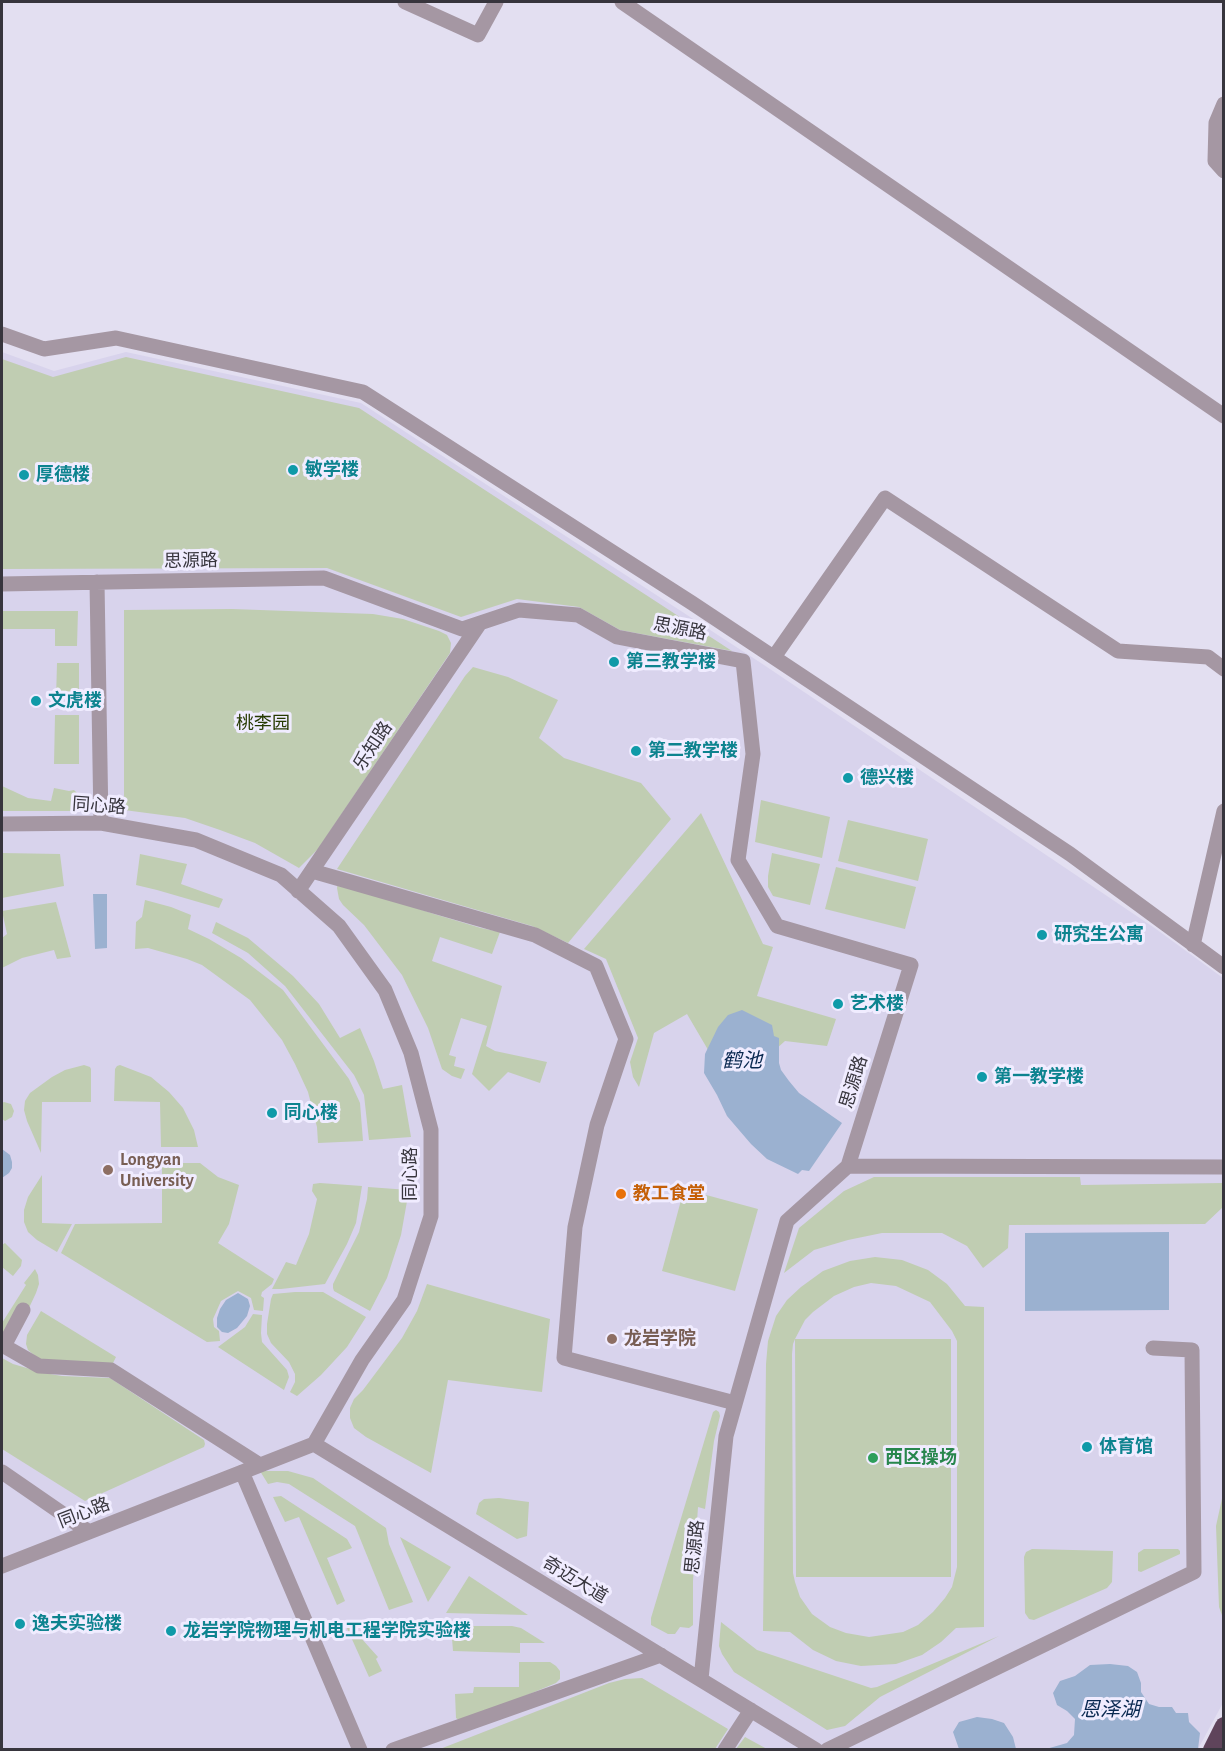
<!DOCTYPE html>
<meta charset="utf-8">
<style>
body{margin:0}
#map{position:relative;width:1225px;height:1751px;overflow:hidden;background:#e3dff1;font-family:"Alegreya Sans",sans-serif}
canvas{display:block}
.frame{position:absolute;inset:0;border:3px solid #37353d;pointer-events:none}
</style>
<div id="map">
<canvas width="1225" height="1751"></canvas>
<div class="frame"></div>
</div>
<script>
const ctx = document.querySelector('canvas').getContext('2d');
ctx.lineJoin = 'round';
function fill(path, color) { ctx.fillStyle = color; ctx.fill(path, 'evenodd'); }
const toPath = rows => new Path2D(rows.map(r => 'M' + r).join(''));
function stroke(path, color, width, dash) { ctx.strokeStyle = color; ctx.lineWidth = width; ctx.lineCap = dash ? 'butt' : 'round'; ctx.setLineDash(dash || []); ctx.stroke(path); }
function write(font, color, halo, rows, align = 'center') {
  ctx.font = font + ' "Alegreya Sans","Noto Sans SC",sans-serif'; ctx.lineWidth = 6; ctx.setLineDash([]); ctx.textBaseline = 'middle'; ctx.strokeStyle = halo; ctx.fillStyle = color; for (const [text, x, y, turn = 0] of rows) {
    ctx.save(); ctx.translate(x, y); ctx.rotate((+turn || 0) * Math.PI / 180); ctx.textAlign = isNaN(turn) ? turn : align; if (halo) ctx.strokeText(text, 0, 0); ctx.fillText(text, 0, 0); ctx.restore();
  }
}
fill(toPath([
 [2,352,54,371,126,352,361,403,764,665,1156,929,1223,978,1224,1701,1198,1749,2,1750]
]), '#d8d3ec');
fill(toPath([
 [126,357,359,408,732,651,620,630,579,607,517,599,461,617,327,568,2,569,2,359,53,377],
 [232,609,373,614,403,619,439,631,447,635,451,643,450,653,318,849,299,868,255,843,220,830,185,818,124,810,124,610],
 [2,611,78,611,77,646,55,646,55,629,2,629],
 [57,663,79,663,79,699,56,699],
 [473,667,508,677,558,700,539,738,564,758,641,783,671,819,568,943,532,926,337,869,465,676],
 [55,715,79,715,79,764,54,764],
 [2,786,28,798,51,801,54,788,69,791,74,790,78,794,78,801,76,808,71,811,2,811],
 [761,800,830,817,822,858,755,842],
 [701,813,763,944,773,947,757,996,836,1019,827,1046,785,1041,731,1089,687,1014,654,1033,639,1087,633,1077,630,1062,638,1038,606,959,584,949],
 [848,820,928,839,918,881,838,861],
 [2,853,60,854,64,886,2,898],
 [772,853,820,864,810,905,773,896,768,887,768,876],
 [140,854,187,864,181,884,223,899,219,908,157,890,136,885],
 [836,867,916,887,905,929,825,909],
 [338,882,434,914,481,928,500,932,492,954,440,937,432,961,502,986,486,1046,495,1051,547,1062,540,1083,508,1072,489,1091,472,1074,487,1026,461,1018,449,1055,456,1057,454,1066,465,1069,461,1079,452,1076,442,1069,428,1028,402,975,364,925,343,905,339,899,337,888],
 [145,900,171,907,191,915,188,929,209,939,241,958,283,990,349,1079,360,1103,363,1141,318,1143,317,1127,308,1092,295,1064,282,1040,250,1000,202,965,187,959,148,948,135,949,136,922,142,917],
 [56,902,71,957,57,959,54,950,22,958,2,968,2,938,7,934,2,911],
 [216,922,248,938,293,976,319,1004,340,1038,360,1028,374,1061,383,1089,402,1085,411,1137,369,1140,364,1095,354,1075,285,986,248,953,212,933],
 [84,1065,90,1067,91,1069,91,1102,42,1102,41,1153,27,1121,24,1110,25,1101,30,1093,52,1077,65,1070],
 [120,1065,151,1077,169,1092,183,1108,194,1130,198,1147,161,1147,160,1102,114,1101,115,1069,117,1066],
 [4,1102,11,1104,14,1111,12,1117,5,1121,2,1119,2,1103],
 [162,1163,200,1163,218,1177,239,1185,229,1224,218,1243,274,1279,272,1284,262,1292,261,1296,264,1298,263,1311,254,1310,251,1298,238,1291,221,1301,213,1319,214,1327,219,1331,220,1341,207,1342,61,1253,75,1224,162,1223],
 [42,1175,42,1223,72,1224,57,1252,37,1240,28,1232,24,1222,24,1210,28,1197],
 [874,1177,1080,1177,1081,1185,1223,1183,1223,1207,1205,1224,1009,1225,1008,1248,983,1268,967,1246,942,1233,882,1233,848,1240,814,1250,784,1273,799,1228,844,1191],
 [320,1183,362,1186,356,1223,347,1244,325,1284,281,1289,272,1289,286,1262,296,1265,309,1234,317,1199,312,1191,313,1184],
 [368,1187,409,1190,401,1235,387,1278,370,1311,334,1291,333,1288,333,1284,359,1232,367,1199],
 [684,1189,758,1209,735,1291,662,1271],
 [5,1243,22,1260,21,1266,13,1276,2,1267,2,1245],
 [875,1257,902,1260,928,1270,947,1284,965,1306,984,1307,984,1627,956,1628,941,1642,922,1655,896,1664,861,1666,836,1661,813,1650,790,1632,763,1631,766,1364,768,1341,776,1316,787,1300,801,1287,823,1271,850,1261],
 [871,1283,896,1286,930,1302,952,1331,957,1341,957,1567,952,1587,945,1598,933,1612,918,1625,903,1632,869,1637,846,1633,830,1627,812,1614,800,1597,795,1582,793,1573,792,1354,793,1344,795,1339,796,1577,951,1577,951,1339,795,1339,805,1320,813,1312,834,1296,854,1287],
 [35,1269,38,1275,39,1284,36,1293,20,1327,2,1351,2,1323,26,1285,24,1283],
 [427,1284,550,1319,542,1392,448,1380,431,1473,366,1437,354,1428,350,1418,350,1408,354,1399,363,1390,402,1338,417,1311],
 [295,1292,323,1292,366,1317,347,1347,321,1375,297,1396,290,1392,295,1382,295,1374,289,1362,271,1343,267,1334,267,1324,271,1299,273,1294],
 [41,1311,116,1357,111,1367,41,1361,28,1350,26,1344,27,1335],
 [253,1314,262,1315,261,1333,262,1342,287,1370,289,1377,284,1390,218,1347,245,1327],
 [2,1358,13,1364,44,1373,62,1376,110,1378,204,1440,205,1444,204,1447,85,1501,2,1449],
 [716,1410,719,1412,720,1416,714,1441,705,1509,698,1507,693,1581,693,1625,689,1628,680,1627,675,1634,668,1634,651,1625,651,1618,713,1412],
 [260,1471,288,1471,313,1478,386,1528,389,1544,413,1602,389,1610,355,1526,289,1484,277,1482,268,1484],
 [1223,1494,1224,1618,1223,1618,1219,1607,1216,1526],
 [281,1496,347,1539,352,1548,327,1558,345,1601,337,1605,299,1517,285,1522,273,1497],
 [499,1498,529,1502,527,1536,517,1539,476,1514,479,1503,484,1499],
 [400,1537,451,1567,428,1602],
 [1032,1549,1113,1551,1112,1582,1107,1588,1034,1620,1029,1619,1025,1613,1024,1557,1026,1552],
 [1144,1549,1178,1549,1180,1551,1180,1554,1141,1572,1138,1571,1138,1553],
 [469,1576,528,1615,446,1613],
 [354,1622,361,1638,378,1657,376,1659,382,1671,369,1677,346,1626],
 [721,1622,757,1650,871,1688,877,1687,999,1636,880,1697,845,1726,827,1730,734,1672,722,1654,719,1646],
 [451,1626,512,1626,521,1628,545,1643,520,1643,520,1653,453,1651],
 [519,1662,550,1662,556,1666,560,1671,560,1679,556,1683,465,1721,460,1721,456,1718,455,1694,473,1693,474,1687,519,1687],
 [642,1678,728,1729,715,1749,440,1749,609,1683,625,1679],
 [745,1737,767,1749,736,1749]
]), '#c0cdb2');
fill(toPath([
 [93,894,107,894,107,948,95,949],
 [742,1010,772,1025,774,1036,779,1038,779,1063,781,1070,789,1081,799,1093,842,1123,809,1171,802,1170,798,1174,767,1159,751,1144,727,1116,717,1095,704,1073,705,1054,718,1027,728,1015],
 [2,1149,10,1155,12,1162,12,1168,9,1173,2,1178],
 [1169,1232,1169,1310,1025,1311,1025,1233],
 [238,1293,248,1299,250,1306,247,1316,237,1328,228,1333,222,1332,217,1327,217,1318,220,1309,226,1300],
 [1110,1664,1128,1666,1137,1672,1141,1683,1141,1692,1149,1704,1159,1707,1172,1707,1176,1713,1188,1713,1189,1722,1200,1733,1198,1749,1046,1749,1067,1743,1074,1735,1075,1719,1067,1711,1057,1705,1053,1693,1060,1681,1075,1676,1090,1665],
 [977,1717,992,1719,1004,1723,1013,1737,1016,1749,959,1749,953,1732,959,1722]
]), '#9bb1d0');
stroke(toPath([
 [405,2,478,35,496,2],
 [622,2,1224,416],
 [1224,104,1216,123,1215,161,1224,171],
 [2,334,44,349,116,338,363,392,692,603,1070,854,1224,967],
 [97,582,101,823],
 [2,584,324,578,462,629,519,610,578,615,617,637,743,661,753,754,738,860,777,926,911,965,848,1166],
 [774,657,885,498,1118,651,1208,657,1224,669],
 [2,824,101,823,196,840,281,875,339,926,385,990,411,1053,431,1130,431,1216,404,1300,362,1360,314,1444,2,1566],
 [312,871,535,935,596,966,626,1039,597,1125,575,1227,564,1358,735,1403],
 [298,891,480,623],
 [1193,945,1224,811],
 [23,1310,4,1346,39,1366,111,1370,260,1465],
 [314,1444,816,1750],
 [2,1472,89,1532],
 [242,1472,360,1750],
 [701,1679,726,1436,787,1221,848,1166,1224,1167],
 [393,1750,661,1655],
 [725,1750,751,1710],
 [827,1750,1194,1572,1192,1350,1153,1348]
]), '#a597a3', 15);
stroke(toPath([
 [1212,1750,1224,1726]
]), '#5f445b', 18);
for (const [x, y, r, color] of [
 [293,470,6,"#0f9aa8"],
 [24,475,6,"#0f9aa8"],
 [614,662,6,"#0f9aa8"],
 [36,701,6,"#0f9aa8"],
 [636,751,6,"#0f9aa8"],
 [848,778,6,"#0f9aa8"],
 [1042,935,6,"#0f9aa8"],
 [838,1004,6,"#0f9aa8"],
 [982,1077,6,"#0f9aa8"],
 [272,1113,6,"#0f9aa8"],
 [108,1170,6,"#8d6e63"],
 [621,1194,6,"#e8710a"],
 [612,1339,6,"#8d6e63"],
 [1087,1447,6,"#0f9aa8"],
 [873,1458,6,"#2e9e5b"],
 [20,1624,6,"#0f9aa8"],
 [171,1631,6,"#0f9aa8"]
]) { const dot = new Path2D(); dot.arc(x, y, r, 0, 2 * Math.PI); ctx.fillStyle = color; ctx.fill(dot); stroke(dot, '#f0ecff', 2); }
write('bold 18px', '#0d838f', '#f0ecff', [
 ["敏学楼",305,470],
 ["厚德楼",36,475],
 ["第三教学楼",626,662],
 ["文虎楼",48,701],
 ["第二教学楼",648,751],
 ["德兴楼",860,778],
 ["研究生公寓",1054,935],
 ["艺术楼",850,1004],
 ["第一教学楼",994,1077],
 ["同心楼",284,1113],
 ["体育馆",1099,1447],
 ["逸夫实验楼",32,1624],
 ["龙岩学院物理与机电工程学院实验楼",183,1631]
], 'left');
write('18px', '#37353d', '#f0ecff', [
 ["思源路",191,561,-1],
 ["思源路",680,629,11],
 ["乐知路",373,746,-56],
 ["同心路",99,806,4],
 ["思源路",854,1082,-73],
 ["同心路",411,1174,-90],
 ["同心路",84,1513,-21],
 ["思源路",695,1547,-84],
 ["奇迈大道",575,1580,31]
]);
write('18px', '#263a02', '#f0ecff', [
 ["桃李园",263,724]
]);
write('bold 18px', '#785e54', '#f0ecff', [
 ["Longyan",120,1160],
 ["University",120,1181],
 ["龙岩学院",624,1339]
], 'left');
write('bold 18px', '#c56008', '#f0ecff', [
 ["教工食堂",633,1194]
], 'left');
write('bold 18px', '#27864d', '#f0ecff', [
 ["西区操场",885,1458]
], 'left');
write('italic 20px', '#092850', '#f0ecff', [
 ["鹤池",742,1061],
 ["恩泽湖",1110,1710]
]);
</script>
